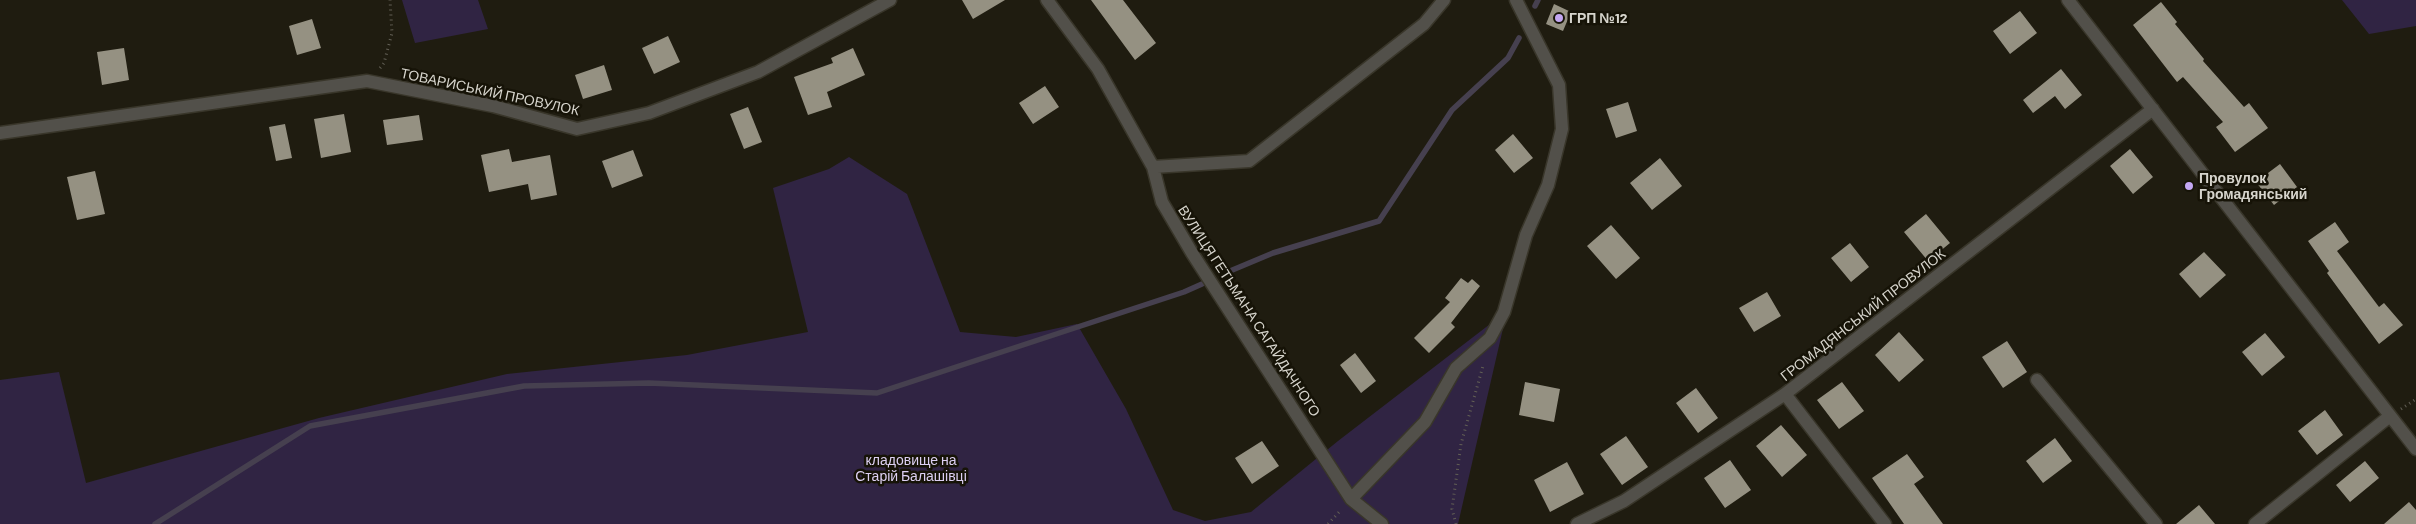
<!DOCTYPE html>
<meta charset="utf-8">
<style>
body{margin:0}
canvas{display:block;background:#1f1c10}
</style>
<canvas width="2416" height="524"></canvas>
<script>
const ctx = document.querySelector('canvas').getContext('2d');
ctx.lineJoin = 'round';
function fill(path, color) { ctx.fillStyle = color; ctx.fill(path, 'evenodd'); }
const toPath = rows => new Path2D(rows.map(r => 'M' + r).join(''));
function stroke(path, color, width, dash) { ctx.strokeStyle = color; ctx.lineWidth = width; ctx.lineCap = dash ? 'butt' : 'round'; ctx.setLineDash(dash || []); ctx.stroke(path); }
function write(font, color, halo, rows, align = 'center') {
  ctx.font = font + ' Barlow,sans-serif'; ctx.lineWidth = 5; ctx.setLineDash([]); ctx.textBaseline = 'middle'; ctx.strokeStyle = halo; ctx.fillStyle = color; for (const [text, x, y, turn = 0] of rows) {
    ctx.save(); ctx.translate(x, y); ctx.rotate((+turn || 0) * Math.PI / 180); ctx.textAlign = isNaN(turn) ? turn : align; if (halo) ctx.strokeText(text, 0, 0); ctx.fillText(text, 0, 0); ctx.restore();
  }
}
fill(toPath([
 [402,0,478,0,488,29,415,43],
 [2342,0,2416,0,2416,26,2369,34],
 [849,157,907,194,960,332,1016,337,1077,324,1126,409,1173,510,1205,521,1251,512,1338,441,1507,311,1458,524,0,524,0,380,59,372,86,483,319,418,507,374,687,355,808,332,773,188,829,169]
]), '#302443');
stroke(toPath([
 [1535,6,1538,0],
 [1230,271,1273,253,1379,221,1452,110,1508,58,1519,38],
 [155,524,310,426,524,386,649,383,877,393,1184,292,1202,284]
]), '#46404f', 5.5);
fill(toPath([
 [962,0,1005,0,973,19],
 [1091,0,1123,0,1156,43,1135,60],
 [2161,2,2177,22,2175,24,2204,59,2203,61,2244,107,2249,103,2268,128,2235,152,2216,127,2223,122,2183,77,2177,82,2133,25],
 [1554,4,1571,12,1563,31,1546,24],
 [2020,11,2037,33,2010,54,1993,31],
 [312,19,321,48,297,55,289,26],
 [668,36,680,62,654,74,642,48],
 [124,48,129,80,102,85,97,52],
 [853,48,865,75,827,92,832,107,808,115,794,77,833,63,831,58],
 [604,65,612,90,583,99,575,75],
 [2061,69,2082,95,2065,109,2055,96,2033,113,2023,100],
 [1045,86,1059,107,1033,124,1019,103],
 [1628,102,1637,131,1616,138,1606,109],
 [748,107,762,142,744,149,730,114],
 [344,114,351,152,321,158,314,119],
 [419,115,423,140,387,145,383,120],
 [285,124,292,158,276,161,269,127],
 [1513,134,1533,158,1514,173,1495,150],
 [509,149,512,162,550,155,557,195,531,200,528,184,489,192,481,155],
 [2130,149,2153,177,2133,194,2110,166],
 [633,150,643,176,612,188,602,161],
 [1660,158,1682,186,1652,210,1630,183],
 [2280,164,2297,187,2274,205,2256,182],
 [95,171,105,214,77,220,67,177],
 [1926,214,1950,243,1928,261,1904,232],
 [2335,222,2349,242,2337,251,2379,307,2384,303,2403,325,2379,344,2327,273,2329,271,2308,241],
 [1611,225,1640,258,1616,279,1587,246],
 [1850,243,1869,267,1851,282,1831,258],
 [2204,252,2226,275,2200,298,2179,274],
 [1461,278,1468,283,1472,279,1480,286,1451,323,1455,327,1429,353,1414,338,1450,302,1445,298],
 [1767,292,1781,316,1754,332,1739,308],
 [1899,332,1924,360,1899,382,1875,355],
 [2265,333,2285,357,2262,376,2242,352],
 [2007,341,2027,372,2003,388,1982,357],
 [1355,353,1376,381,1361,393,1340,365],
 [1525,382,1560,389,1554,422,1519,415],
 [1842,382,1864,411,1839,429,1817,400],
 [1696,388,1718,418,1698,433,1676,403],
 [2325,410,2343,435,2317,455,2298,431],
 [1781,425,1807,455,1782,477,1756,446],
 [1626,436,1648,467,1622,485,1600,454],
 [2055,438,2072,461,2043,483,2026,461],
 [1262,441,1279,466,1252,484,1235,458],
 [1907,454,1924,477,1914,484,1943,524,1904,524,1872,478],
 [1730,460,1751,490,1725,508,1704,478],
 [2365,461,2379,478,2350,502,2336,485],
 [1567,462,1584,494,1550,512,1534,480],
 [2409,502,2416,510,2416,524,2384,524],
 [2199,505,2215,524,2176,524]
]), '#959182');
const minor = toPath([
 [1047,0,1098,69,1153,167,1162,202,1192,253,1351,499,1382,524],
 [2068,0,2416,449],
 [0,133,367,81,493,106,577,129,649,113,758,72,890,0],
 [1153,167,1249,161,1424,24,1444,0],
 [2037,380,2156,524],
 [1785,394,1885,524],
 [1351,499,1425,422,1456,368,1490,338,1504,312,1526,235,1548,185,1562,129,1559,85,1516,0],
 [1577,524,1624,501,1785,394,2153,109],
 [2255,524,2390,416]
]);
stroke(minor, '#39362a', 15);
stroke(toPath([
 [380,68,384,63,392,33,390,0],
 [2401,409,2416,399],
 [1328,524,1341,510],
 [1456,524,1452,509,1461,444,1483,366]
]), '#625f55', 3, [1, 4]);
stroke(minor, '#52504a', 12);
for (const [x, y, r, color] of [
 [1559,18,5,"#c3a7f2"],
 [2189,186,5,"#c3a7f2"]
]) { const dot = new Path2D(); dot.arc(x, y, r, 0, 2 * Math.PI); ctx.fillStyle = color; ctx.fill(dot); stroke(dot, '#161307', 2); }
write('bold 14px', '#d6d4cc', '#161307', [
 ["ГРП №12",1569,18],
 ["Провулок",2199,178],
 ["Громадянський",2199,194]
], 'left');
write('14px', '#d6d4cc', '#161307', [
 ["ТОВАРИСЬКИЙ ПРОВУЛОК",490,92,12],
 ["ВУЛИЦЯ ГЕТЬМАНА САГАЙДАЧНОГО",1249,311,57],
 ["ГРОМАДЯНСЬКИЙ ПРОВУЛОК",1863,315,-38]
]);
write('14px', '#ddd0f3', '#161307', [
 ["кладовище на",911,460],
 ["Старій Балашівці",911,476]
]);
</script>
